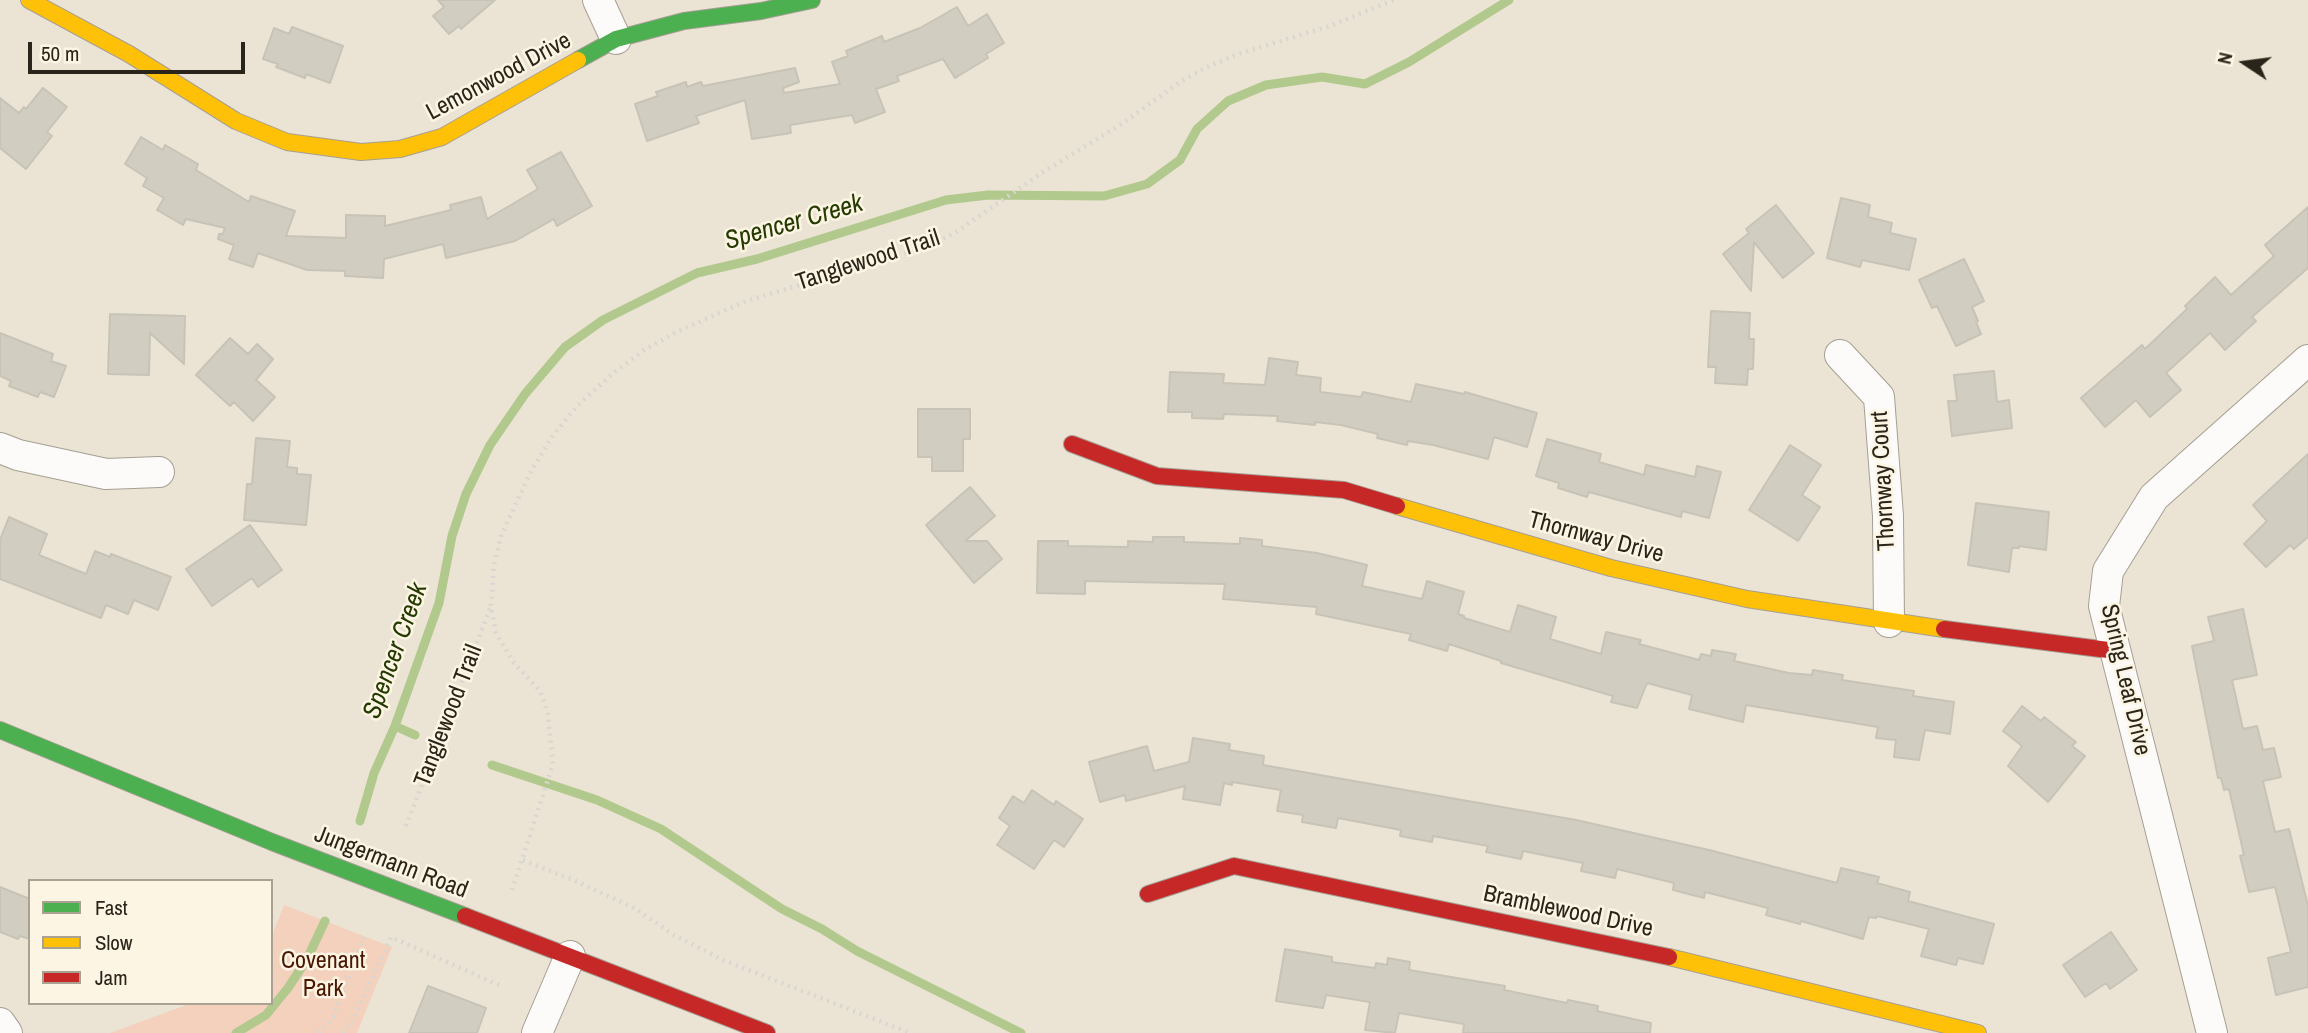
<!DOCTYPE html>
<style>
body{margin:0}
#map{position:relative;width:2308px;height:1033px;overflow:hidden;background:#ebe4d4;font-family:"Archivo Narrow",sans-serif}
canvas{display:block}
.legend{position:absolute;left:28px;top:879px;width:245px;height:126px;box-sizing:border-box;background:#fdf5e4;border:2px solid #a9a293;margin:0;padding:9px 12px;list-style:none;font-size:21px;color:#2a251a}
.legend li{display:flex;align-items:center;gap:14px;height:35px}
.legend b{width:35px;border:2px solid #a9a293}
.north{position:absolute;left:2210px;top:28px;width:70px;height:70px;-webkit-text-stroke:5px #fdf5e4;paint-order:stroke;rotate:283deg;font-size:19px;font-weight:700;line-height:28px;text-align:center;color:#2a251a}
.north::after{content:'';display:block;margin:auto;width:24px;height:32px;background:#2a251a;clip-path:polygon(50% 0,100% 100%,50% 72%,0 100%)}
.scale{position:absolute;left:28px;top:42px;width:217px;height:32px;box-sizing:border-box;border:4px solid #2a251a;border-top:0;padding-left:9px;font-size:21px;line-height:24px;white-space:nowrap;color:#2a251a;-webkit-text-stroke:5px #fdf5e4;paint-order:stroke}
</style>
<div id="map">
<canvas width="2308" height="1033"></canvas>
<ul class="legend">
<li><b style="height:9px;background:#4caf50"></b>Fast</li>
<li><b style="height:9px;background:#ffc107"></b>Slow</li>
<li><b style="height:9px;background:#c62828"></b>Jam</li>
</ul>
<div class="north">N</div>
<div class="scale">50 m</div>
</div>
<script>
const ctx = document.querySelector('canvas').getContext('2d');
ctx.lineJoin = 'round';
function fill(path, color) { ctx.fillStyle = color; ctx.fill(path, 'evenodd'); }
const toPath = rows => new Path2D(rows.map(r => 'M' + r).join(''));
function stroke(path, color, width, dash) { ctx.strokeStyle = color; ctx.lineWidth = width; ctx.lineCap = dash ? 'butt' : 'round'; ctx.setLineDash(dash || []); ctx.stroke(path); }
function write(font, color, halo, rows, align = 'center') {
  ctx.font = font + ' "Archivo Narrow",sans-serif'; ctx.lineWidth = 5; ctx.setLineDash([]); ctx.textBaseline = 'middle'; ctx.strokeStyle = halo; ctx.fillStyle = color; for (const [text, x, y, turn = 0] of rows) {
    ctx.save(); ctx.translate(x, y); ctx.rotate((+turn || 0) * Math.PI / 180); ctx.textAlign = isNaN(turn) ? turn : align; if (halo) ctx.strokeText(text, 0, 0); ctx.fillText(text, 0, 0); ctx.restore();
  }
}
fill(toPath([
 [284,905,392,947,357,1033,110,1033,192,1003,271,1003,271,938]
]), '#f3d1bd');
stroke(toPath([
 [395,726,415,735],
 [492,765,597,800,661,829,782,909,822,929,857,951,1021,1033],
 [360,821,374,773,395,726,439,603,452,536,466,494,490,445,525,394,565,347,603,320,697,273,757,259,946,200,988,195,1104,196,1147,184,1180,160,1197,129,1228,101,1266,85,1322,77,1365,84,1409,62,1509,0],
 [236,1033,266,1015,288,988,307,959,325,921]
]), '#b2c98d', 9);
const building = toPath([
 [438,0,495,0,461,29,459,26,449,34,433,16,444,7,438,0],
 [957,7,968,26,987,14,1004,43,986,54,988,58,955,78,943,59,897,76,899,81,876,89,885,112,855,123,852,115,790,125,791,133,752,139,745,100,696,116,699,123,647,141,635,104,658,96,656,92,686,82,687,87,701,82,703,86,795,68,799,82,783,88,784,93,840,84,832,62,848,56,846,51,882,36,884,42,920,28,957,7],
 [292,27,343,46,330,83,306,74,305,78,276,67,278,64,263,59,274,28,289,34,292,27],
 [43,88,67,107,47,132,52,136,26,169,0,148,0,98,19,113,24,107,26,109,43,88],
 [141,137,163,150,165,145,198,164,196,170,249,202,251,196,295,211,286,236,346,238,346,215,385,216,385,226,451,210,450,205,481,197,487,219,538,189,527,170,561,152,592,206,557,226,554,219,515,241,446,258,443,244,384,259,383,278,345,276,345,271,307,270,258,253,253,267,229,259,234,245,218,239,219,234,223,234,225,228,186,219,183,225,157,210,164,198,143,186,147,178,125,164,141,137],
 [1841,198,1870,205,1868,217,1892,223,1890,233,1916,239,1909,270,1862,260,1860,267,1827,258,1841,198],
 [1776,205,1814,253,1783,278,1754,242,1751,291,1723,254,1749,233,1746,229,1776,205],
 [2308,207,2308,268,2252,317,2256,321,2225,350,2210,333,2166,373,2181,390,2150,417,2136,400,2105,427,2081,398,2142,345,2145,349,2187,309,2185,306,2215,277,2231,295,2274,256,2265,245,2308,207],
 [1964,259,1984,301,1972,307,1978,321,1976,322,1981,334,1956,346,1937,306,1932,308,1919,280,1964,259],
 [1711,311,1750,313,1749,339,1754,339,1753,369,1748,369,1747,385,1715,383,1716,367,1708,367,1711,311],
 [110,314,185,316,184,364,150,333,149,375,108,374,110,314],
 [0,333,53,354,51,361,66,366,54,397,40,392,38,397,9,386,11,381,0,376,0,333],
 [230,338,248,354,257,344,273,359,256,380,275,397,253,421,234,402,230,406,196,375,230,338],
 [1269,358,1298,362,1296,375,1321,378,1320,392,1361,397,1363,392,1411,402,1416,384,1464,394,1465,392,1537,413,1527,447,1494,437,1488,459,1433,445,1408,441,1407,445,1377,438,1378,434,1341,425,1315,422,1315,425,1277,421,1278,416,1224,414,1223,419,1192,418,1192,412,1168,412,1170,372,1224,374,1223,383,1265,385,1269,358],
 [1994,371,1997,402,2009,400,2012,428,1952,436,1948,401,1957,401,1954,375,1994,371],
 [918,409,970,409,970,439,963,439,963,471,932,471,932,457,918,457,918,409],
 [256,438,290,441,287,467,297,468,297,474,311,475,306,525,244,520,247,484,252,484,256,438],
 [1547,439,1601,454,1599,462,1644,475,1646,465,1695,477,1697,466,1721,472,1709,518,1682,511,1681,517,1589,492,1587,497,1558,488,1559,483,1536,476,1547,439],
 [1790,445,1821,465,1802,495,1820,507,1798,541,1749,510,1790,445],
 [2308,454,2308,537,2294,549,2290,545,2266,567,2244,544,2267,521,2253,505,2308,454],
 [970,487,995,516,965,541,987,541,1002,559,974,583,926,525,970,487],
 [1976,503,2049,512,2046,550,2019,546,2019,548,2012,548,2009,572,1968,565,1976,503],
 [9,517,47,534,39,555,86,574,95,551,110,557,111,554,171,577,158,610,134,600,128,614,106,605,101,618,0,579,0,540,9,517],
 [250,525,282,570,258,587,252,578,212,606,186,569,250,525],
 [1153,537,1184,537,1184,542,1240,544,1240,538,1262,540,1262,546,1317,553,1355,562,1367,565,1362,586,1422,599,1427,581,1464,592,1458,614,1464,616,1464,618,1510,632,1518,605,1556,617,1550,639,1601,654,1606,632,1641,640,1639,644,1699,660,1701,654,1711,656,1712,650,1736,654,1734,661,1789,673,1812,675,1813,670,1843,675,1842,680,1914,691,1913,696,1954,702,1950,734,1925,730,1919,760,1894,757,1896,740,1876,738,1878,727,1746,705,1743,722,1689,709,1692,695,1647,683,1637,708,1611,702,1613,696,1501,663,1501,661,1449,644,1447,651,1409,640,1411,634,1316,614,1317,607,1223,599,1225,584,1085,581,1085,594,1037,593,1038,541,1068,541,1068,546,1128,547,1128,541,1153,542,1153,537],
 [2243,609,2257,675,2232,680,2243,729,2257,726,2263,750,2274,748,2281,777,2263,781,2275,832,2289,829,2308,906,2308,987,2276,995,2268,958,2291,952,2275,887,2249,892,2240,856,2244,855,2229,789,2224,790,2221,778,2218,778,2192,646,2214,641,2208,617,2243,609],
 [2022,706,2041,721,2044,717,2076,742,2072,746,2085,756,2048,802,2008,766,2022,746,2003,731,2022,706],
 [1193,738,1230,744,1229,750,1264,756,1263,765,1576,820,1709,850,1837,883,1841,868,1879,877,1877,883,1910,892,1908,901,1994,924,1983,964,1958,958,1956,965,1921,956,1929,929,1877,916,1876,918,1869,917,1863,939,1801,921,1800,924,1766,915,1768,908,1705,892,1704,898,1673,890,1674,883,1617,869,1615,878,1581,871,1583,863,1523,851,1521,859,1486,852,1488,846,1433,836,1432,842,1400,836,1401,830,1338,818,1336,828,1302,822,1303,815,1277,811,1281,790,1232,782,1232,785,1224,783,1220,805,1183,799,1185,786,1126,801,1125,795,1100,802,1089,762,1147,746,1154,771,1189,762,1193,738],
 [1032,790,1054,805,1056,801,1083,819,1064,847,1054,840,1034,869,997,845,1010,826,999,818,1013,796,1024,803,1032,790],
 [0,887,30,899,30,939,20,936,18,939,0,932,0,887],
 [2111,932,2137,970,2110,989,2106,983,2085,997,2063,965,2111,932],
 [1285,949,1332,957,1332,962,1375,968,1376,963,1387,965,1388,958,1410,962,1409,970,1505,986,1504,990,1567,1003,1568,1000,1598,1006,1597,1011,1651,1023,1650,1033,1463,1033,1464,1024,1399,1013,1395,1033,1365,1030,1370,1002,1326,995,1323,1008,1276,1001,1285,949],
 [428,986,486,1008,477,1033,409,1033,428,986]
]);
fill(building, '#d1cec1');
stroke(building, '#c7c4b7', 2);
const street = toPath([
 [598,0,616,39],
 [1840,355,1879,397,1888,516,1889,622],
 [0,448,18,455,106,474,159,472],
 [0,1023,7,1033],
 [537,1033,570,956],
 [2212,1033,2104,606,2108,571,2154,497,2308,360]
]);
const fast = toPath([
 [578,60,616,39,684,21,761,11,812,0],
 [0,730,272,842,465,916]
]);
const slow = toPath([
 [29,0,129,54,236,121,287,142,361,152,400,149,442,137,578,60],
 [1397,506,1611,568,1747,599,1944,629],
 [1669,957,1978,1033]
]);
const jam = toPath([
 [1072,444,1157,476,1344,490,1397,506],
 [1944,629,2116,651],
 [1148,894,1234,866,1669,957],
 [465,916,767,1033]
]);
stroke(street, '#a59f93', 32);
stroke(fast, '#a59f93', 18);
stroke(slow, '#a59f93', 18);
stroke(jam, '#a59f93', 18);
stroke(toPath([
 [406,826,491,606],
 [523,860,578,882,634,908,674,935,723,960,910,1033],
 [512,890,553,764,548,714,540,691,514,663,496,633,491,605,494,565,501,536,531,471,552,437,577,406,612,374,643,351,676,332,749,300,928,247,956,232,1043,172,1123,123,1180,82,1207,67,1241,53,1327,27,1394,0],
 [319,1033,333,1017,365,934],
 [343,1033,353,1020,391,937,503,987]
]), '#d8d6d1', 4.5, [2, 5]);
stroke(street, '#fcfbf9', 30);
stroke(fast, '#4caf50', 16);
stroke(slow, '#ffc107', 16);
stroke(jam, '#c62828', 16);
write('24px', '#2a251a', '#fdf5e4', [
 ["Lemonwood Drive",499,77,-28],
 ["Tanglewood Trail",868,261,-18],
 ["Thornway Court",1884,481,-93],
 ["Thornway Drive",1596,538,15],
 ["Spring Leaf Drive",2125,680,77],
 ["Tanglewood Trail",449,716,-69],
 ["Jungermann Road",391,863,21],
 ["Bramblewood Drive",1568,912,12]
]);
write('24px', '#4a1600', '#fdf5e4', [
 ["Covenant",323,962],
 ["Park",323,990]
]);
write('italic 26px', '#243a00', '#fdf5e4', [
 ["Spencer Creek",794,223,-16],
 ["Spencer Creek",396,651,-70]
]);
</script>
